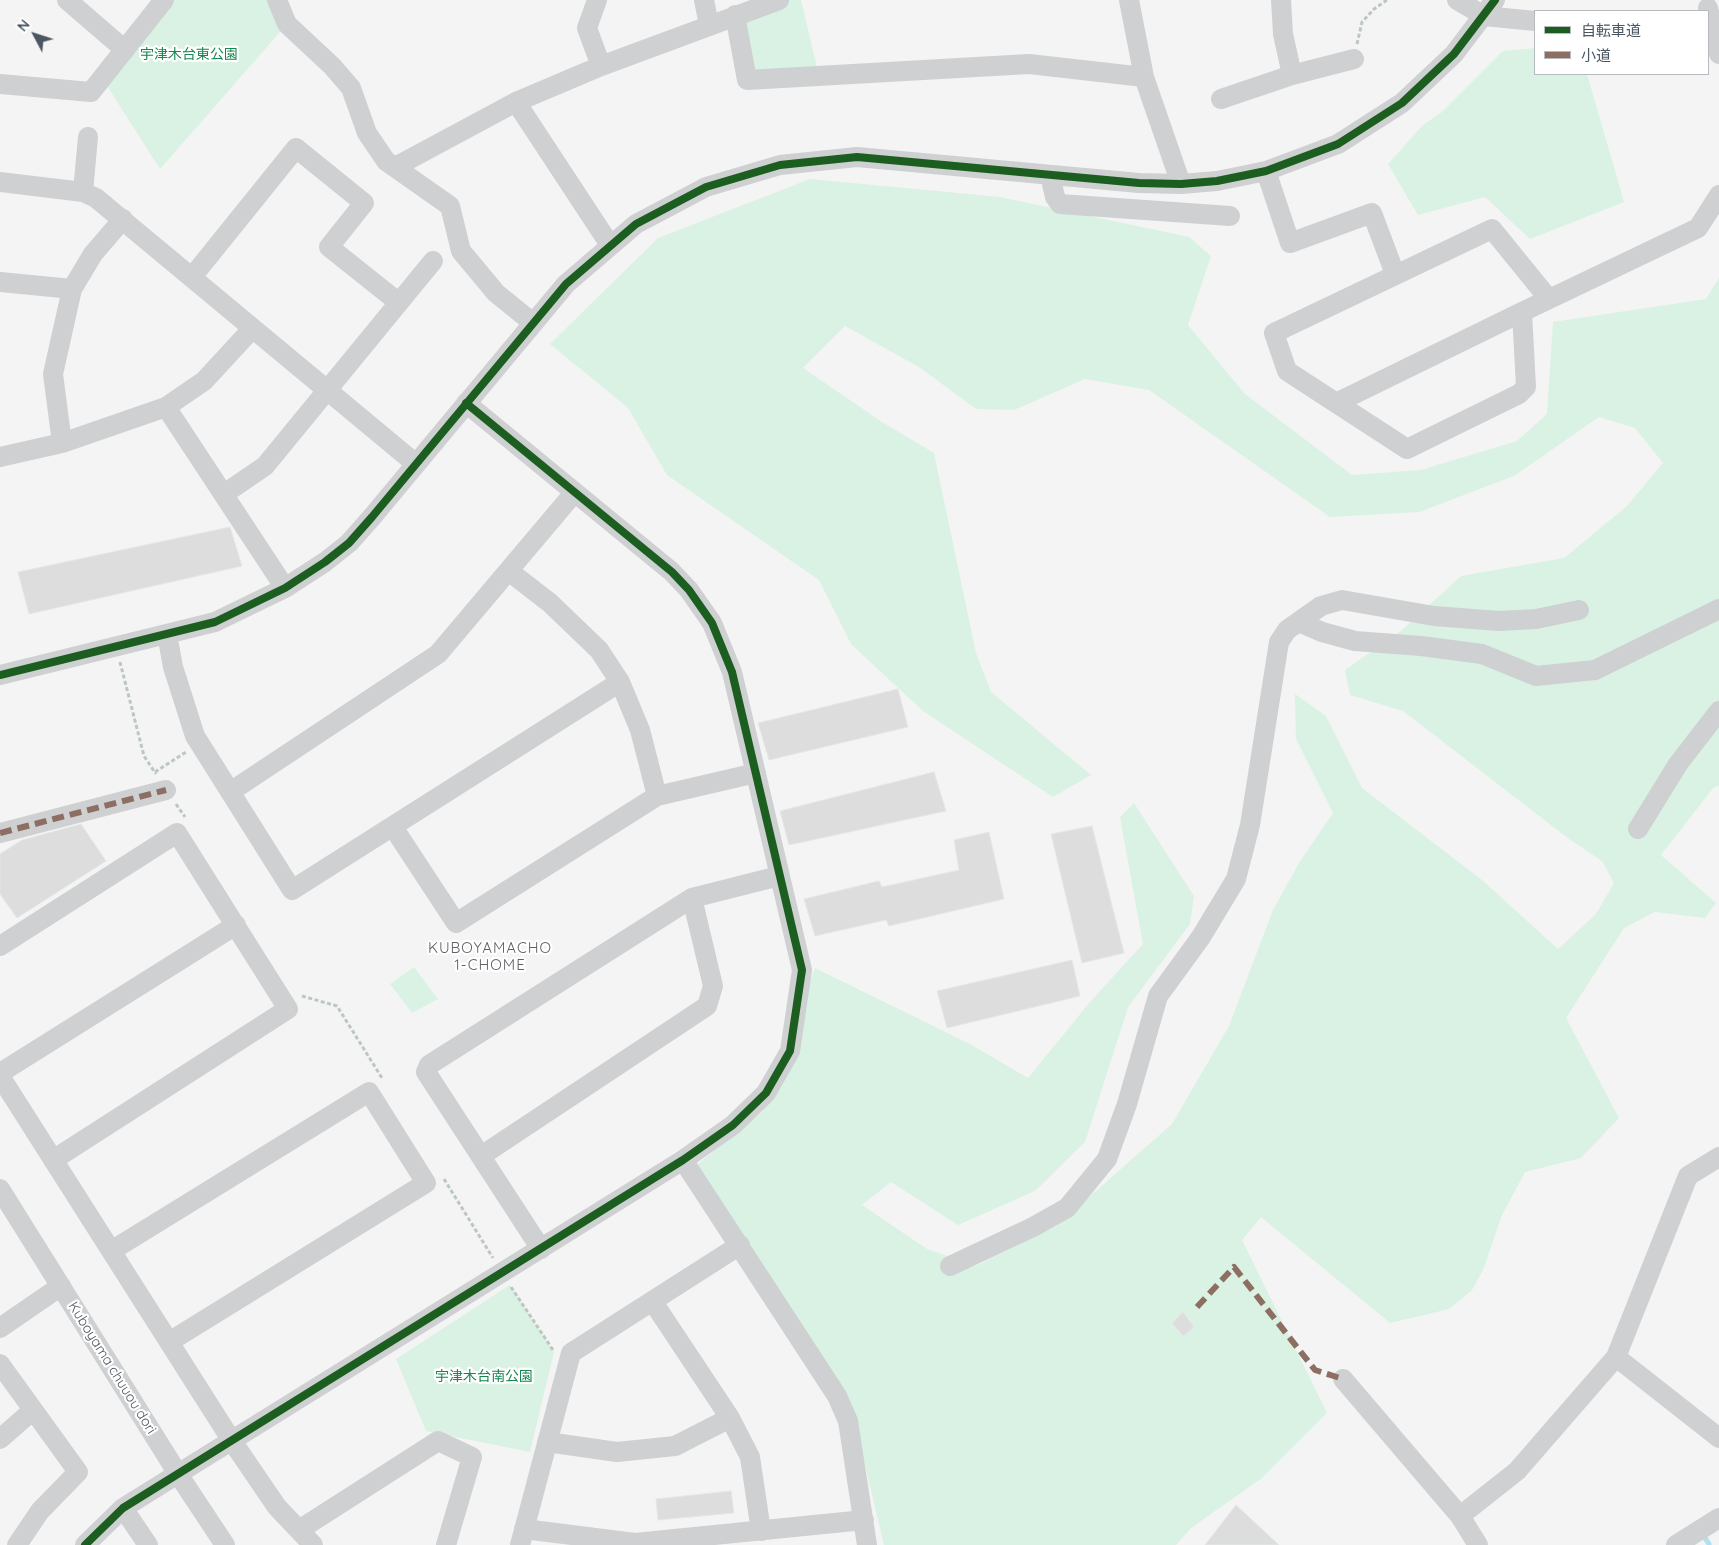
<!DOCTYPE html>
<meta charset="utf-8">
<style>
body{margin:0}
#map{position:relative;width:1719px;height:1545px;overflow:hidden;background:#f4f4f4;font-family:Quicksand,"Noto Sans JP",sans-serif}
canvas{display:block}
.legend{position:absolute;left:1534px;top:10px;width:175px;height:65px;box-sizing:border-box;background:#fff;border:1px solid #b7bbc0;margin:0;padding:6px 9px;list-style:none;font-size:15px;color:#4a5661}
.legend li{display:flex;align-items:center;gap:10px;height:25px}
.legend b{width:25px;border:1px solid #b7bbc0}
.north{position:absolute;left:10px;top:10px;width:50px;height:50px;-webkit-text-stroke:4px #fff;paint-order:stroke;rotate:310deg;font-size:14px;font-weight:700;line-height:20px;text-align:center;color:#4a5661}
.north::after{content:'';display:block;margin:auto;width:18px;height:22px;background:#4a5661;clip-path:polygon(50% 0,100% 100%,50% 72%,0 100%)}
</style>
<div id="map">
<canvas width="1719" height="1545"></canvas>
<ul class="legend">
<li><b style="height:6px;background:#1b5e20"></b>自転車道</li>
<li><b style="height:6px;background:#8d6e63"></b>小道</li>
</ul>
<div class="north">N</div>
</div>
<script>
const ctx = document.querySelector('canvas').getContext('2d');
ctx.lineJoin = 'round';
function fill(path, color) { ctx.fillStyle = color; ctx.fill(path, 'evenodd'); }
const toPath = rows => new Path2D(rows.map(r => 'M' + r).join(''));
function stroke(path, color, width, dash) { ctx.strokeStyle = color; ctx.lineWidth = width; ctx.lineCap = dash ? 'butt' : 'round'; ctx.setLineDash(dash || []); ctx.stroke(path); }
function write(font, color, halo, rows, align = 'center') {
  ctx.font = font + ' Quicksand,"Noto Sans JP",sans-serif'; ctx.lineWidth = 4.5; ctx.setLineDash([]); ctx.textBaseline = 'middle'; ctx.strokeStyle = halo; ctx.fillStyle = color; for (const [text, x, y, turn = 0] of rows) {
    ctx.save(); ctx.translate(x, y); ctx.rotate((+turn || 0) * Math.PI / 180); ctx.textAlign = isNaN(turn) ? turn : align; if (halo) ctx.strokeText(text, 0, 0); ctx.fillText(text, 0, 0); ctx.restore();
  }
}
fill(toPath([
 [166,0,275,0,287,24,160,169,102,78],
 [779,0,801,0,819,76,747,80,735,15],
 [1535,48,1535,74,1587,74,1624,202,1530,239,1485,197,1418,215,1388,164,1423,125,1442,112,1503,51],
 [810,179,1000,197,1189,237,1211,256,1188,325,1245,394,1352,475,1421,470,1517,441,1547,414,1553,322,1706,299,1719,278,1719,786,1714,787,1661,855,1716,903,1705,918,1655,912,1624,928,1566,1018,1619,1118,1581,1158,1525,1172,1502,1215,1483,1270,1472,1290,1449,1309,1390,1323,1261,1217,1242,1240,1327,1413,1262,1478,1191,1528,1176,1545,884,1545,851,1407,693,1168,762,1112,815,968,970,1044,1028,1078,1090,1002,1143,944,1120,817,1134,803,1194,896,1190,924,1128,1007,1085,1142,1035,1191,958,1225,891,1182,862,1205,927,1249,976,1266,1056,1226,1172,1124,1229,1026,1273,910,1299,863,1333,813,1296,739,1295,694,1326,716,1362,788,1482,880,1558,949,1596,914,1614,883,1602,861,1569,839,1403,711,1350,695,1345,670,1401,631,1461,576,1564,558,1627,506,1663,463,1635,428,1599,417,1514,476,1419,512,1330,517,1149,390,1085,379,1014,410,976,409,919,367,845,326,803,368,882,422,934,453,976,653,991,692,1091,775,1053,797,923,711,851,644,819,580,667,475,628,408,550,344,658,238],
 [414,967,438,999,412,1013,390,984],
 [510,1285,554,1352,530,1452,426,1431,396,1359]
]), '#d9f2e3');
stroke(toPath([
 [1703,1535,1709,1544]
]), '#aee2f0', 5);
const building = toPath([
 [230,527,242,566,29,614,18,572,230,527],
 [898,689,908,727,769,760,758,723,898,689],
 [934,772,946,811,789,845,780,811,934,772],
 [81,824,106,861,17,918,0,894,0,854,22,840,81,824],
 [1092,826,1124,953,1082,963,1051,834,1092,826],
 [989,832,1004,899,889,926,886,920,815,936,804,899,879,881,882,887,959,870,954,840,989,832],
 [1072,960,1080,996,947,1028,937,991,1072,960],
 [1183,1312,1194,1327,1183,1336,1172,1323,1183,1312],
 [731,1491,734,1513,658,1520,656,1499,731,1491],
 [1236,1505,1279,1545,1205,1545,1236,1505]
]);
fill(building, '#ddddde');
stroke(building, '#e5e6e7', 1);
stroke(toPath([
 [1357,44,1362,22,1374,9,1387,0],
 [120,662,144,756,156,774],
 [155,772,186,752],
 [176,804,185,817],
 [302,996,337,1006,382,1078],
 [444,1179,493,1258],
 [511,1287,553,1350]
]), '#bcc7c4', 3, [4, 2.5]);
stroke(toPath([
 [67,0,125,50],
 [277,0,287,24,332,66,351,88,367,133,386,161,450,206,461,251,496,293,533,323],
 [597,0,587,28,601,66],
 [704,0,709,25],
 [1129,0,1144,77,1181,184],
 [1281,0,1283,34,1292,75],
 [1457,0,1484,16,1535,21],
 [1708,8,1719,54],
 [735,15,747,80,1029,64,1144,77],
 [0,84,91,92,164,0],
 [1221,99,1292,75,1354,59],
 [516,102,610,245],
 [395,167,516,102,601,66,779,0],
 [1266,171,1290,243,1372,213,1395,274],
 [1050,175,1055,197,1060,204,1230,216],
 [0,182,83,192,96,198,416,464],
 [83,192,88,137],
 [192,277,296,148,364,203,329,247,398,302],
 [0,282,72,289],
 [1548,298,1492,229,1274,333,1287,371,1407,449,1519,394,1526,387,1522,312,1698,228,1719,195],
 [1336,403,1522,312],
 [166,407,204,381,252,329],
 [62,443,53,374,72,289,93,254,123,219],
 [0,457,62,443,166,407,285,588],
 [224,494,265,466,433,261],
 [510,572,550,603,599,650,620,682,640,730,657,796],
 [1299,622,1322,632,1355,641,1421,646,1482,654,1536,676,1595,670,1719,609],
 [167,634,173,667,195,736,292,890,620,682],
 [0,675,215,622,285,588,325,562,349,543,372,517,566,284,636,224,706,187,780,165,857,157,1139,183,1181,184,1217,181,1266,171,1338,144,1402,103,1454,54,1495,0],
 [230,792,438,654,574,493],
 [393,827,456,923,657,796,756,773],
 [1638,829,1678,764,1719,711],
 [0,833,166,790],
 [0,946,177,833,288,1009,53,1160],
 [0,1073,236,925],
 [0,1076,232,1441,277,1507,313,1545],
 [481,1156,707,1006,713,986,692,898],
 [683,1160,837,1396,848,1421,867,1545],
 [0,1189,178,1474,225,1545],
 [541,1249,426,1072,429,1065,692,898,779,876],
 [111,1251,369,1092,426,1183,169,1342],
 [950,1266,1033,1227,1067,1208,1107,1159,1127,1104,1158,996,1201,937,1236,879,1250,825,1279,642,1287,630,1321,606,1342,600,1434,616,1499,621,1536,619,1579,610],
 [653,1302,730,1418,750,1457,761,1531],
 [0,1328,61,1286],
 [1616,1357,1719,1438],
 [0,1364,78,1472,40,1511,17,1545],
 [1343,1379,1460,1516],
 [0,1439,32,1411],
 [547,1442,617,1452,675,1446,730,1418],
 [123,1508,148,1545],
 [524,1529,635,1543,864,1520],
 [299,1530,438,1441,472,1457,446,1545],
 [85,1545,123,1508,683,1160,733,1125,766,1093,790,1051,802,970,732,672,712,623,689,590,672,572,466,403],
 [520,1545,571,1353,740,1245],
 [1478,1545,1460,1516,1517,1471,1616,1357,1688,1176,1719,1157],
 [1676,1545,1719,1518]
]), '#ced0d2', 20);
stroke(toPath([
 [0,833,166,790],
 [1197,1307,1234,1267,1315,1370,1343,1379]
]), '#8d6e63', 6, [12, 6]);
stroke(toPath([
 [0,675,215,622,285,588,325,562,349,543,372,517,566,284,636,224,706,187,780,165,857,157,1139,183,1181,184,1217,181,1266,171,1338,144,1402,103,1454,54,1495,0],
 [85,1545,123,1508,683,1160,733,1125,766,1093,790,1051,802,970,732,672,712,623,689,590,672,572,466,403]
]), '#1b5e20', 8);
write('14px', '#17864f', '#fff', [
 ["宇津木台東公園",189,55],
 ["宇津木台南公園",484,1377]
]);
write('14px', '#4a5661', '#fff', [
 ["Kuboyama chuuou dori",112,1368,58]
]);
ctx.letterSpacing = '1px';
write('15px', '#5f6368', '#fff', [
 ["KUBOYAMACHO",490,948],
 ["1-CHOME",490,965]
]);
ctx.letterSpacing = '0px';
</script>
